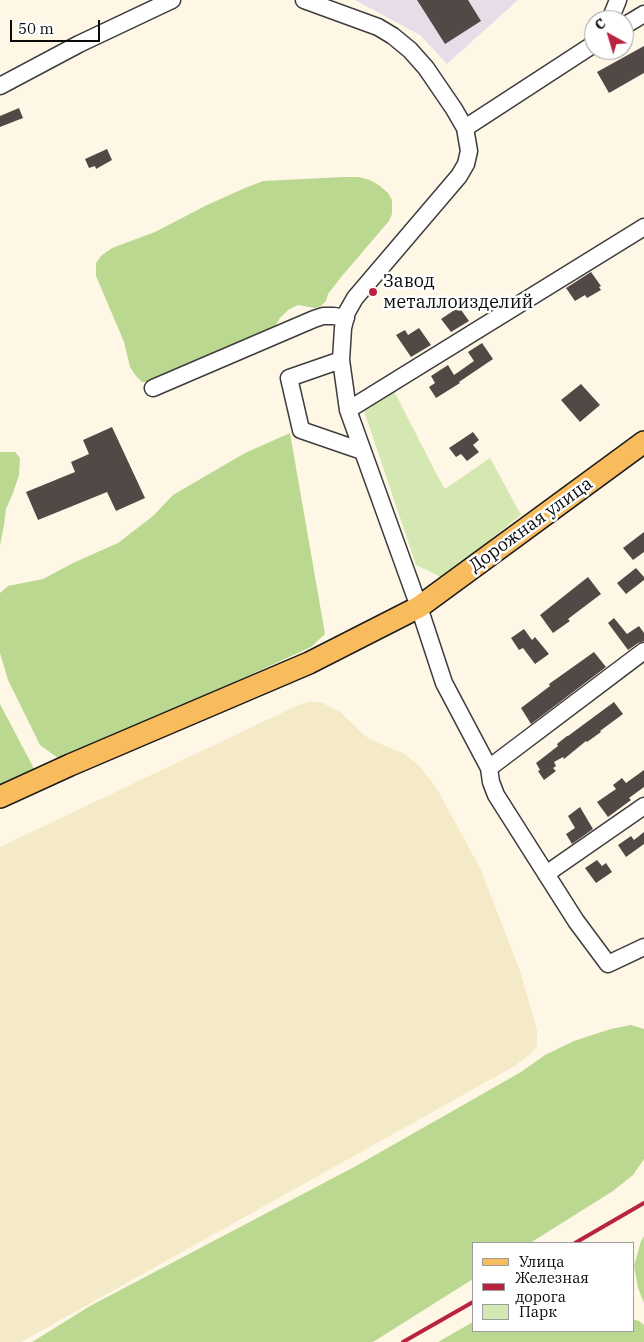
<!DOCTYPE html>
<meta charset="utf-8">
<style>
body{margin:0}
#map{position:relative;width:644px;height:1342px;overflow:hidden;background:#fff7e6;font-family:"IBM Plex Serif",serif}
canvas{display:block}
.legend{position:absolute;left:472px;top:1242px;width:162px;height:90px;box-sizing:border-box;background:#fff;border:1px solid #9d9d9d;margin:0;padding:6px 9px;list-style:none;font-size:15px;color:#0a0a0a}
.legend li{display:flex;align-items:center;gap:10px;height:25px}
.legend b{width:25px;border:1px solid #9d9d9d}
.north{position:absolute;left:584px;top:10px;width:50px;height:50px;box-sizing:border-box;background:#fff;border:1px solid #9d9d9d;border-radius:50%;rotate:321deg;font-size:14px;font-weight:700;line-height:20px;text-align:center;color:#0a0a0a}
.north::after{content:'';display:block;margin:auto;width:18px;height:22px;background:#b8233f;clip-path:polygon(50% 0,100% 100%,50% 72%,0 100%)}
.scale{position:absolute;left:10px;top:20px;width:90px;height:22px;box-sizing:border-box;border:2px solid #0a0a0a;border-top:0;padding-left:6px;font-size:15px;line-height:18px;white-space:nowrap;color:#0a0a0a;-webkit-text-stroke:4px #fff;paint-order:stroke}
</style>
<div id="map">
<canvas width="644" height="1342"></canvas>
<ul class="legend">
<li><b style="height:6px;background:#f9bc5c"></b>Улица</li>
<li><b style="height:6px;background:#b8233f"></b>Железная дорога</li>
<li><b style="height:14px;background:#d5e8b1"></b>Парк</li>
</ul>
<div class="north">С</div>
<div class="scale">50 m</div>
</div>
<script>
const ctx = document.querySelector('canvas').getContext('2d');
ctx.lineJoin = 'round';
function fill(path, color) { ctx.fillStyle = color; ctx.fill(path, 'evenodd'); }
const toPath = rows => new Path2D(rows.map(r => 'M' + r).join(''));
function stroke(path, color, width, dash) { ctx.strokeStyle = color; ctx.lineWidth = width; ctx.lineCap = dash ? 'butt' : 'round'; ctx.setLineDash(dash || []); ctx.stroke(path); }
function write(font, color, halo, rows, align = 'center') {
  ctx.font = font + ' "IBM Plex Serif",serif'; ctx.lineWidth = 5; ctx.setLineDash([]); ctx.textBaseline = 'middle'; ctx.strokeStyle = halo; ctx.fillStyle = color; for (const [text, x, y, turn = 0] of rows) {
    ctx.save(); ctx.translate(x, y); ctx.rotate((+turn || 0) * Math.PI / 180); ctx.textAlign = isNaN(turn) ? turn : align; if (halo) ctx.strokeText(text, 0, 0); ctx.fillText(text, 0, 0); ctx.restore();
  }
}
fill(toPath([
 [355,0,518,0,447,64,420,35]
]), '#e6dde9');
fill(toPath([
 [311,701,323,703,340,712,365,736,385,746,403,753,419,766,436,787,481,870,520,971,537,1030,537,1046,529,1055,513,1067,21,1342,0,1342,0,847,296,706]
]), '#f4eac7');
fill(toPath([
 [394,391,436,473,445,489,490,458,521,515,443,578,416,565,364,411]
]), '#d5e8b1');
fill(toPath([
 [343,177,359,177,370,180,380,186,388,193,392,200,392,214,389,221,342,276,328,294,326,301,321,306,315,308,298,305,288,310,280,318,274,328,153,382,142,382,136,376,130,367,124,342,96,276,96,263,101,256,112,248,155,232,207,205,245,188,263,181],
 [290,433,325,634,311,647,62,761,40,745,8,680,0,653,0,593,8,586,43,579,73,563,118,543,153,516,173,495,245,453],
 [0,452,15,452,20,458,19,475,13,493,6,509,4,525,0,545],
 [0,704,30,761,36,773,0,789],
 [631,1025,644,1029,644,1159,633,1175,613,1191,530,1243,473,1243,473,1279,373,1342,32,1342,90,1306,356,1166,521,1072,545,1055,574,1041,595,1034,611,1029],
 [644,1236,644,1303,638,1288,634,1266,641,1241],
 [633,1319,639,1321,644,1325,644,1342,438,1342,473,1322,473,1331,633,1331]
]), '#bbd891');
fill(toPath([
 [417,0,468,0,481,21,445,44],
 [644,46,644,73,609,93,597,72],
 [19,108,23,118,0,127,0,116],
 [107,149,112,160,96,169,95,166,89,168,85,159],
 [591,272,601,286,599,287,601,290,587,298,585,295,575,301,566,288],
 [459,307,469,321,451,332,441,319],
 [419,328,431,345,411,357,396,335,405,330,408,335],
 [482,343,493,359,459,382,460,383,436,398,429,387,435,383,431,376,448,365,454,375,474,361,468,352],
 [581,384,600,405,580,422,561,400],
 [112,427,145,498,116,511,107,492,38,520,26,492,75,472,71,462,89,454,83,440],
 [473,432,479,440,473,445,479,452,467,461,461,454,456,457,449,448],
 [644,532,644,552,633,560,623,548],
 [636,568,644,577,644,580,626,594,617,583],
 [588,577,601,594,568,619,570,621,553,633,540,615],
 [614,618,627,634,639,626,644,633,644,641,638,643,628,650,608,623],
 [524,629,532,640,535,637,549,654,535,664,523,648,519,650,511,638],
 [594,652,606,667,531,724,521,708,550,686,549,684],
 [614,702,623,714,600,731,601,732,587,742,586,741,564,759,563,757,554,762,556,766,553,768,556,771,544,780,538,771,540,770,536,763,558,746,557,744,567,736,568,736],
 [644,770,644,787,629,798,631,800,608,817,597,802,616,789,613,785,622,778,626,783],
 [580,807,593,829,572,844,566,834,575,828,568,816],
 [644,832,644,844,626,857,618,845,631,836,634,840],
 [597,860,602,866,606,863,612,872,596,883,585,868]
]), '#524946');
const minor = toPath([
 [304,0,378,27,393,36,410,50,426,68,454,109,465,128,469,151,466,164,459,176,355,298,347,312,343,328,341,360,348,410,419,607,444,683,489,768,491,782,496,795,576,921,608,964,644,947],
 [610,20,618,0],
 [624,26,644,14],
 [0,86,79,44,172,0],
 [465,128,594,44],
 [341,360,289,378,301,430,362,451],
 [153,388,314,319,323,316,334,316,346,318],
 [348,410,644,227],
 [489,768,644,651],
 [546,874,644,806]
]);
const major = toPath([
 [0,797,70,765,309,663,419,607,644,442]
]);
stroke(minor, '#3d3d3d', 19);
stroke(major, '#1b1b1b', 24);
stroke(minor, '#fff', 16);
stroke(major, '#f9bc5c', 21);
stroke(toPath([
 [575,1243,644,1203],
 [403,1342,473,1302]
]), '#b8233f', 4);
for (const [x, y, r, color] of [
 [373,292,5,"#b8233f"]
]) { const dot = new Path2D(); dot.arc(x, y, r, 0, 2 * Math.PI); ctx.fillStyle = color; ctx.fill(dot); stroke(dot, '#fff', 2); }
write('18px', '#0a0a0a', '#fff', [
 ["Завод",383,282],
 ["металлоизделий",383,303]
], 'left');
write('18px', '#0a0a0a', '#fff', [
 ["Дорожная улица",531,525,-36]
]);
</script>
